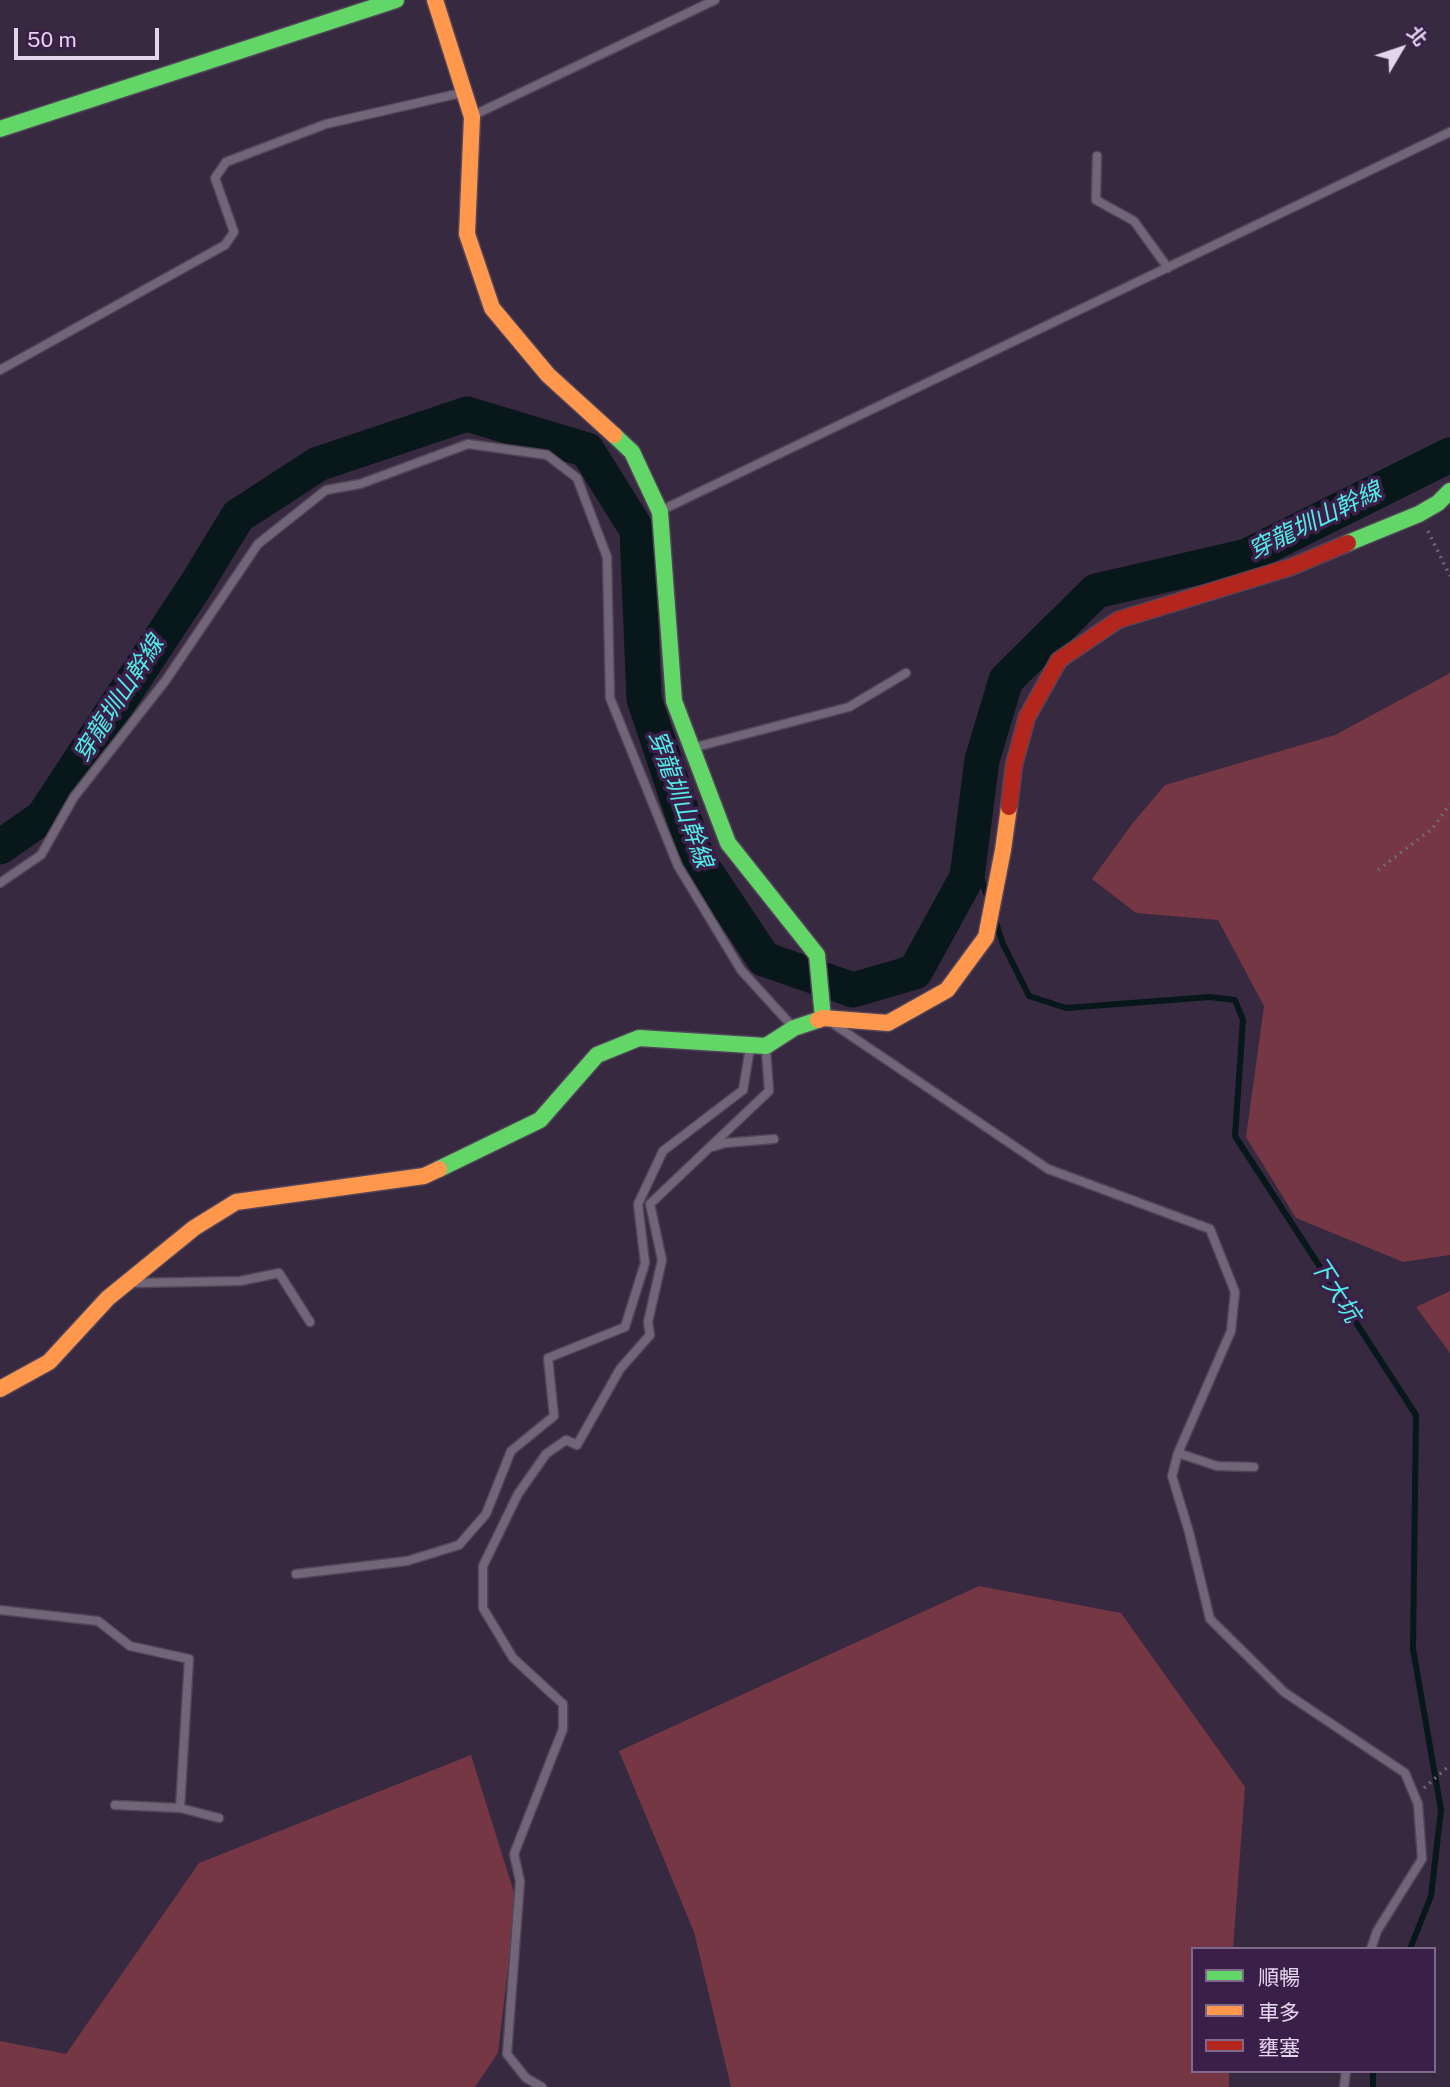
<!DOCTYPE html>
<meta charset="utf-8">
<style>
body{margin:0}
#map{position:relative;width:1450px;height:2087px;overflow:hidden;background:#372940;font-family:"Public Sans","Noto Sans TC",sans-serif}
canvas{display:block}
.legend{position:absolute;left:1191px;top:1947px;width:245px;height:126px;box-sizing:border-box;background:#3a2049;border:2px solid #7e688b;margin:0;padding:9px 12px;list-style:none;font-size:21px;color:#e4d4ee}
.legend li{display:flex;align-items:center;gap:14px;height:35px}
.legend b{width:35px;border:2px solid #7e688b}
.north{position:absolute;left:1366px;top:14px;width:70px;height:70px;-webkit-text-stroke:5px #3a2049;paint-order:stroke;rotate:51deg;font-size:19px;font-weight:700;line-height:28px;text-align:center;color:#e4d4ee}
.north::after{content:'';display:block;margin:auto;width:24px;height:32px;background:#e4d4ee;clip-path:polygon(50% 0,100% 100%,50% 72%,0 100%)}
.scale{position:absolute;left:14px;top:28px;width:145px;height:32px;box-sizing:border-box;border:4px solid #e4d4ee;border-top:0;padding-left:9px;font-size:21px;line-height:24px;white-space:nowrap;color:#e4d4ee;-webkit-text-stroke:5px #3a2049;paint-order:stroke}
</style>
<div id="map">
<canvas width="1450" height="2087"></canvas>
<ul class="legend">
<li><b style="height:9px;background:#63d668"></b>順暢</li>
<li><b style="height:9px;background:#ff974d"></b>車多</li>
<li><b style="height:9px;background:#b3261e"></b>壅塞</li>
</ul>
<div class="north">北</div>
<div class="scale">50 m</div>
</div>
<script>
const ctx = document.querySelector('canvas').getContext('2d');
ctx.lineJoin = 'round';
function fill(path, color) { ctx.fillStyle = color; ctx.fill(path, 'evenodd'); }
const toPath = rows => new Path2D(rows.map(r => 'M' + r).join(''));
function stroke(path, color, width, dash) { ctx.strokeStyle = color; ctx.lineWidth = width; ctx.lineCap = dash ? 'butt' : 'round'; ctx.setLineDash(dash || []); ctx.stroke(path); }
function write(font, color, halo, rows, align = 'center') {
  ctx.font = font + ' "Public Sans","Noto Sans TC",sans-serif'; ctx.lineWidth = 7; ctx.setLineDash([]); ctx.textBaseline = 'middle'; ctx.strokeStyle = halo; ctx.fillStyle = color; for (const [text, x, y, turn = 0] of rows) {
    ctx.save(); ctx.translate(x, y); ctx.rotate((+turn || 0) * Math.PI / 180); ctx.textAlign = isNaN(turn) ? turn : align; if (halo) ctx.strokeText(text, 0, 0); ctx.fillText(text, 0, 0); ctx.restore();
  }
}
fill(toPath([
 [1450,673,1450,1255,1403,1262,1296,1218,1246,1137,1264,1006,1218,920,1136,913,1092,879,1132,824,1165,785,1335,735],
 [1450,1291,1450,1353,1416,1307],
 [979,1586,1121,1613,1245,1787,1233,1949,1193,1949,1193,2071,1229,2071,1229,2087,731,2087,694,1932,619,1751],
 [471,1755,516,1899,498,2053,475,2087,0,2087,0,2041,66,2054,199,1863]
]), '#743743');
stroke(toPath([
 [971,846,986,893],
 [996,923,1003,944,1029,996,1066,1008,1210,997,1235,1000,1243,1020,1235,1136,1416,1415,1413,1649,1441,1810,1431,1896,1410,1949],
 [1373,2071,1373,2087]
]), '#081719', 6);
stroke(toPath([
 [0,847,43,817,196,585,238,516,318,464,467,414,587,450,637,530,644,699,698,860,764,959,853,990,915,972,967,877,982,760,1006,680,1096,591,1247,556,1450,455]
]), '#081719', 35);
const lane = toPath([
 [474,115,715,0],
 [1097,156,1096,200,1134,221,1168,268],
 [0,370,225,245,234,232,215,178,226,162,326,124,461,93],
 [662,510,1450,132],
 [696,747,849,707,906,673],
 [0,883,41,855,74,797,166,680,258,544,326,490,360,484,468,444,547,455,577,478,607,557,610,698,678,866,741,970,792,1026],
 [835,1025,1048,1169,1210,1229,1235,1292,1231,1331,1178,1453,1172,1476,1189,1532,1210,1619,1284,1692,1405,1773,1418,1804,1422,1859,1377,1931,1371,1949],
 [712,1147,725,1143,774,1139],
 [135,1283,240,1281,279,1273,310,1322],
 [1178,1453,1217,1466,1254,1467],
 [296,1574,407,1561,459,1545,486,1514,511,1451,554,1416,548,1358,625,1327,645,1263,638,1204,663,1151,743,1090,750,1048],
 [0,1610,98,1621,130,1646,189,1659,180,1808,115,1805],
 [180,1808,219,1818],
 [542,2087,526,2078,507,2054,520,1881,514,1854,563,1729,563,1704,513,1658,483,1608,483,1566,518,1494,546,1454,566,1440,577,1445,620,1369,650,1335,648,1322,662,1260,650,1204,769,1091,766,1049],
 [1344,2087,1346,2071]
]);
const fast = toPath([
 [0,129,396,0],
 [614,435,632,452,660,512,674,701,728,843,817,955,823,1018],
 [1348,543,1419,514,1438,503,1450,491],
 [439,1169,540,1120,597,1055,639,1038,766,1046,794,1028,818,1020]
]);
const slow = toPath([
 [435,0,472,117,467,234,492,308,548,375,614,435],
 [818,1020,823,1018,888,1023,947,990,986,937,1003,850,1009,807],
 [0,1389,49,1362,108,1298,194,1228,236,1202,424,1176,439,1169]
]);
const jam = toPath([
 [1009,807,1014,765,1027,717,1059,660,1118,620,1291,567,1348,543]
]);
stroke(lane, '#524559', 11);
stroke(fast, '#524559', 19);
stroke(slow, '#524559', 19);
stroke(jam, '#524559', 19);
stroke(toPath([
 [1428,531,1450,576],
 [1378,870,1432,829,1450,804],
 [1424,1788,1450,1765]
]), '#716777', 3.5, [2, 5]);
stroke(lane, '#716677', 8);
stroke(fast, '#63d668', 16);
stroke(slow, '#ff974d', 16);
stroke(jam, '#b3261e', 16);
write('italic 24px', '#51ede9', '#3a2049', [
 ["穿龍圳山幹線",1315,521,-26],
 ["穿龍圳山幹線",119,699,-57],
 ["穿龍圳山幹線",680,799,70],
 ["下大坑",1335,1290,57]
]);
</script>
